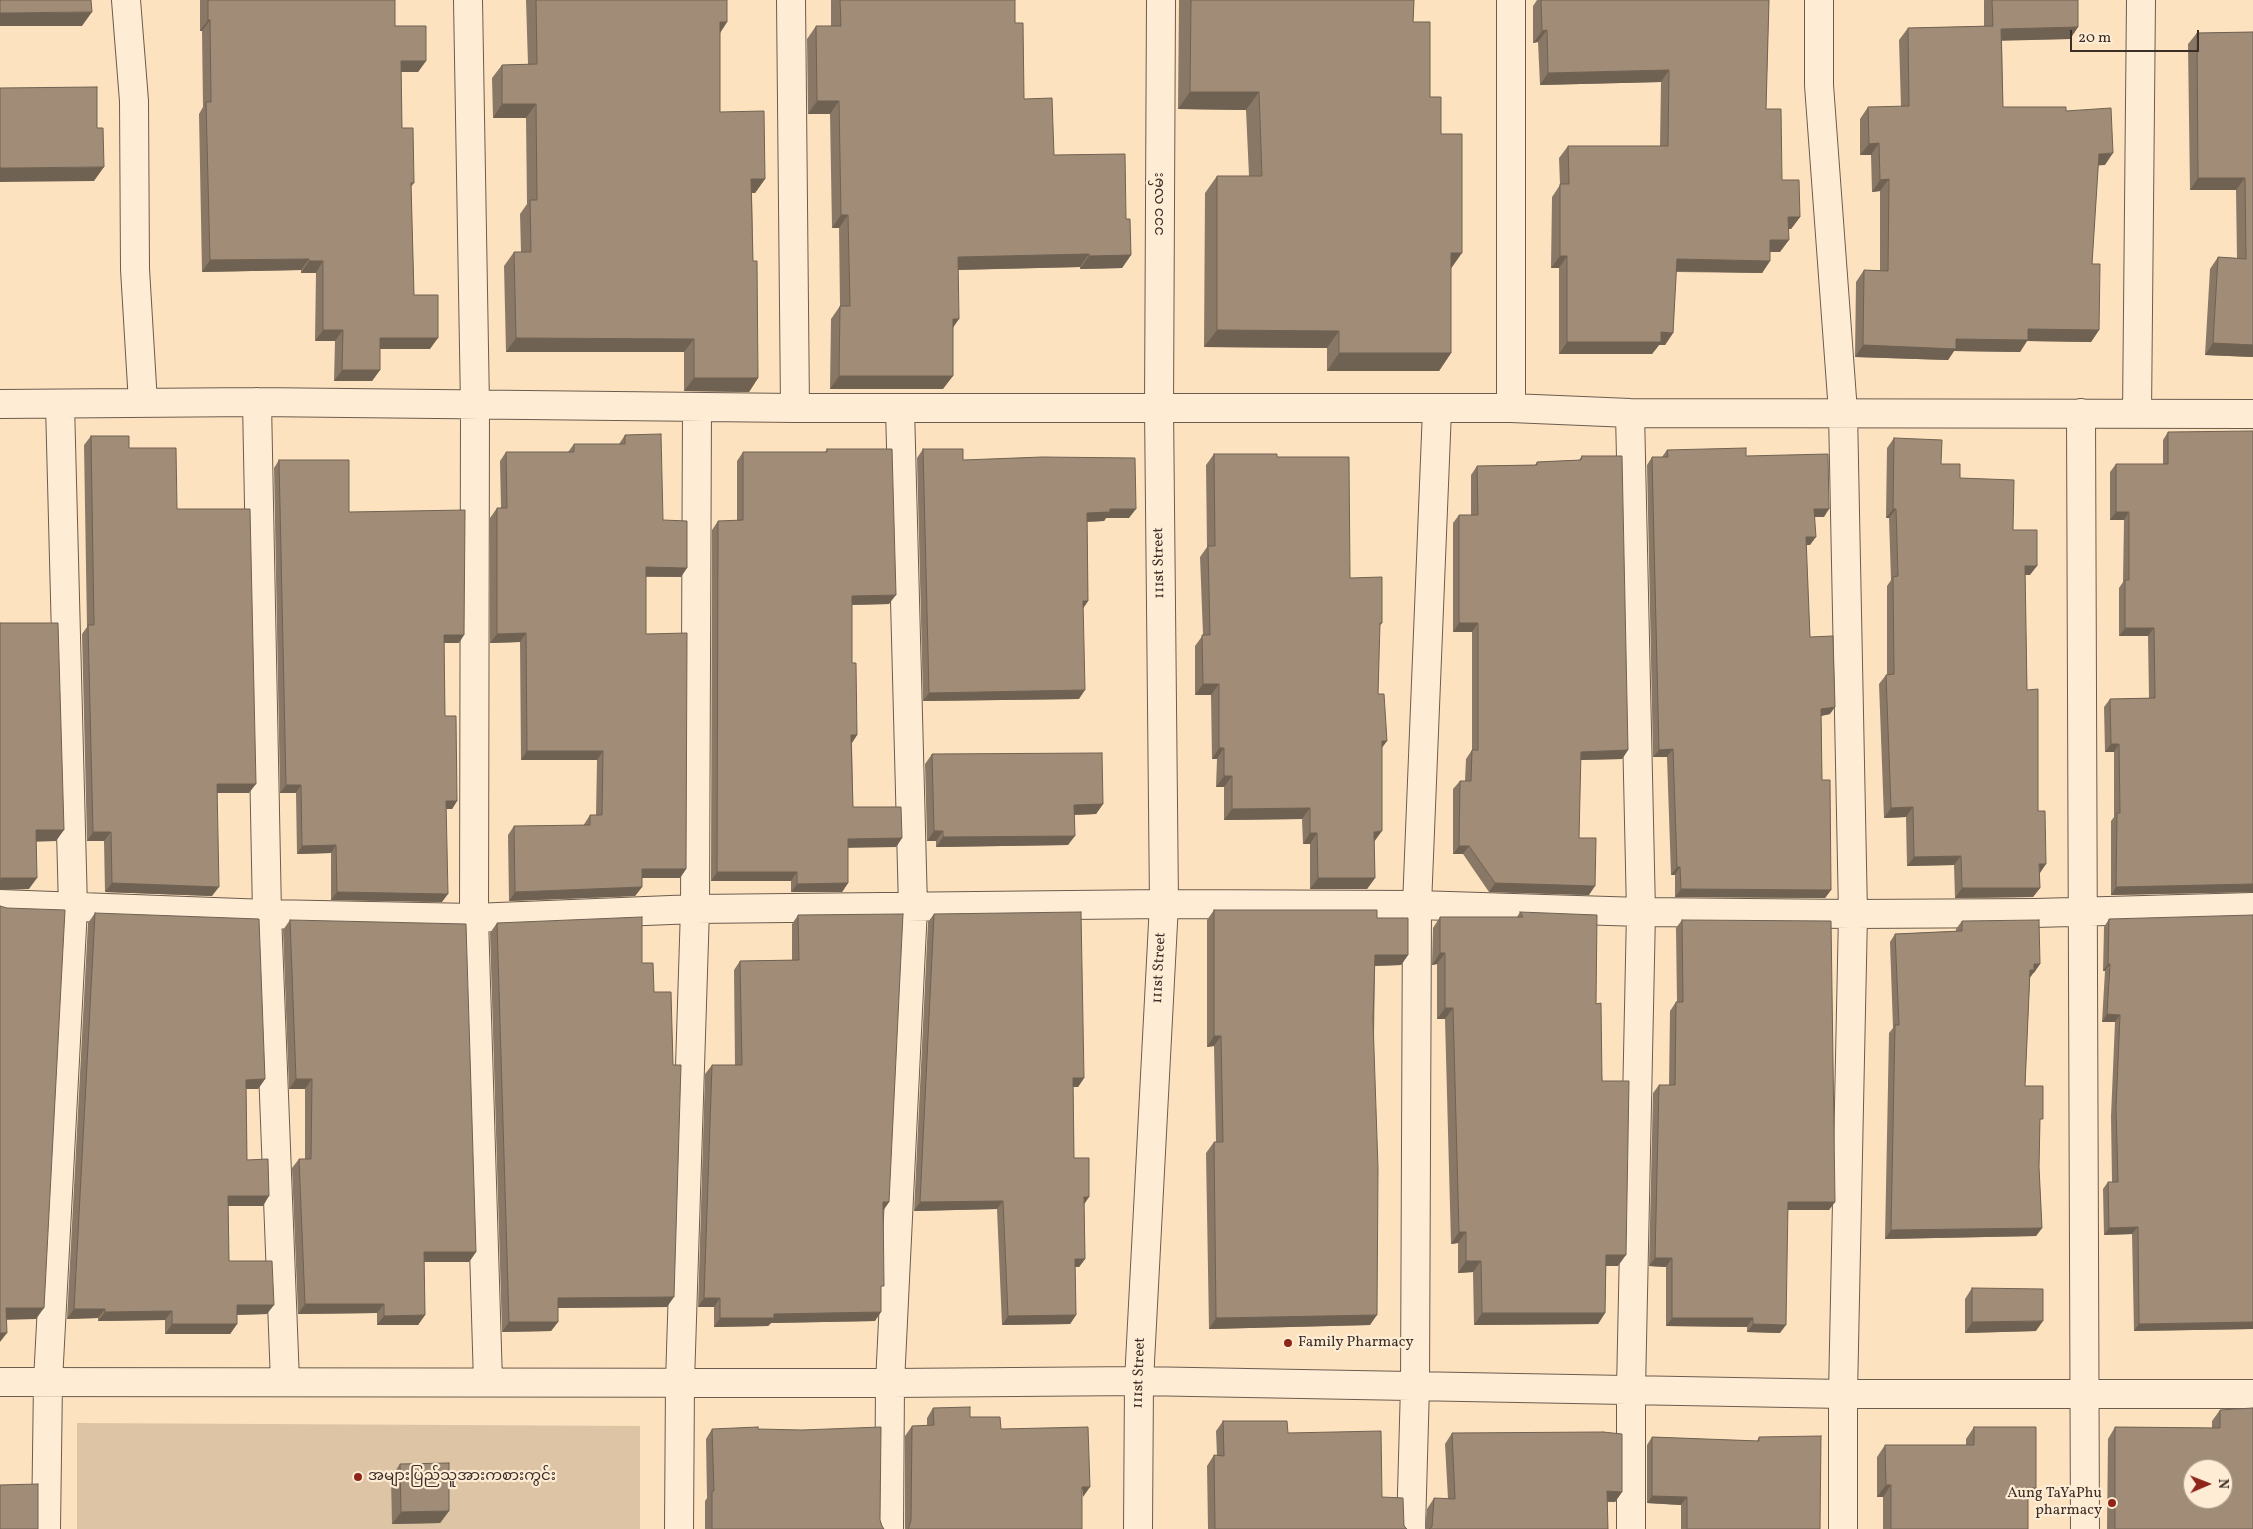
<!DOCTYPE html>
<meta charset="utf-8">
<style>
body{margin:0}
#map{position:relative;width:2253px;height:1529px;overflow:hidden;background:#fde2bf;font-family:Vollkorn,serif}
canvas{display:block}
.north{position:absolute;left:2183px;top:1459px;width:50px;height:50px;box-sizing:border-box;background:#feecd5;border:1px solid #b0a090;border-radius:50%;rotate:89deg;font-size:14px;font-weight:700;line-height:20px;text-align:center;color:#3c2f28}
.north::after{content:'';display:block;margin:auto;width:18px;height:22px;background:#8f2418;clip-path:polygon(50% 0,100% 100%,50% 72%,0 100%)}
.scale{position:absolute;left:2070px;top:30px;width:129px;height:22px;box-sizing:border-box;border:2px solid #3c2f28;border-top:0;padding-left:6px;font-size:15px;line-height:18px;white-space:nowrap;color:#3c2f28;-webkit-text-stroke:4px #feecd5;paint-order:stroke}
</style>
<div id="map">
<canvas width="2253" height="1529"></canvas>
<div class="north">N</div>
<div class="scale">20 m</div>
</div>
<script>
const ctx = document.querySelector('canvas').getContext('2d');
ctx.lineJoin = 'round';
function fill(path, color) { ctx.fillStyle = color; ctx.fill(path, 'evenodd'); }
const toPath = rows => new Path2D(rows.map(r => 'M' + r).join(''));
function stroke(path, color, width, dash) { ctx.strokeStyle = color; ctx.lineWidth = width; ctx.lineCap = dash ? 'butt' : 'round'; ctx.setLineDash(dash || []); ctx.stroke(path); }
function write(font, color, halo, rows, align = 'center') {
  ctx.font = font + ' Vollkorn,"Noto Sans Myanmar",serif'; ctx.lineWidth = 4.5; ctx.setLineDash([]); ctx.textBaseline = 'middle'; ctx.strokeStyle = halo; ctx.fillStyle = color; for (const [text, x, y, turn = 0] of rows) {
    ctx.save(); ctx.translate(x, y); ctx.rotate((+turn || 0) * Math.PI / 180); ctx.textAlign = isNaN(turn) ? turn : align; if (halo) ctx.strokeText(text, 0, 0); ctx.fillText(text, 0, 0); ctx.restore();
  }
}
fill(toPath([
 [77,1423,640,1426,640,1529,77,1529]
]), '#dcc4a5');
const street = toPath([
 [126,0,134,101,135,269,143,403],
 [468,0,475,406,474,918,488,1382],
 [791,0,795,408],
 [1511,0,1511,408],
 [1819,0,1819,85,1843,412,1853,914,1843,1394,1843,1529],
 [257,402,267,914,285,1381],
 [0,404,257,402,795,408,1511,408,1630,413,2253,414],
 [1630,413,1641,912,1631,1390,1631,1529],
 [2081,413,2085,1529],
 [2137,414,2141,0],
 [0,904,267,914,474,918,695,909,1164,904,1417,905,1641,912,1853,914,2035,913,2253,907],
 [0,1382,890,1383,1139,1381,1843,1394,2253,1394],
 [46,1529,48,1381,73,908,60,404],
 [679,1529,680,1382,695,909,697,407],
 [889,1529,890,1383,913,907,900,408],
 [1138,1529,1139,1381,1164,904,1159,407,1161,0],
 [1411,1529,1415,1386,1417,905,1437,410]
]);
stroke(street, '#6c5c4e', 30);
stroke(street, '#feecd5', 28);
fill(toPath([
 [200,0,395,0,395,26,426,61,418,72,401,72,402,128,414,183,411,187,414,295,430,349,380,349,380,370,372,381,334,381,335,341,315,341,316,273,301,273,301,270,202,272,199,114,203,107,202,31,200,31],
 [526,0,727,0,727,22,720,33,720,112,765,179,755,193,752,193,753,261,758,378,749,392,684,391,684,352,506,352,504,266,514,252,521,252,520,214,527,204,526,118,493,118,492,78,502,65,528,64],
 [831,0,1015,0,1015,23,1024,99,1054,155,1126,219,1131,255,1122,268,1080,269,1080,267,958,270,953,329,943,389,830,389,831,319,840,306,839,228,832,228,830,114,808,114,807,39,816,26,831,26],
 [1179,0,1414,0,1413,22,1430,97,1441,134,1451,269,1451,353,1439,371,1327,371,1327,348,1204,347,1205,193,1217,176,1249,176,1246,110,1178,109],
 [1537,0,1769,0,1766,109,1782,180,1800,217,1791,229,1789,229,1780,252,1770,252,1770,261,1762,273,1676,272,1673,333,1665,345,1659,345,1652,354,1559,354,1559,268,1551,268,1552,197,1560,185,1559,158,1568,146,1660,146,1661,82,1540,85,1538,42,1533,43,1533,6],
 [1984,0,2078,0,2078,27,2070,39,2002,40,2003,107,2066,111,2105,165,2098,165,2092,264,2099,330,2091,342,2027,341,2020,352,1954,351,1948,360,1855,357,1856,282,1864,270,1880,270,1880,191,1872,192,1871,155,1860,155,1860,119,1868,107,1901,107,1899,40,1908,28,1984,26],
 [2253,32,2253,357,2205,355,2210,269,2218,257,2237,258,2236,190,2190,190,2188,44,2197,33],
 [2168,432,2253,892,2111,895,2111,821,2114,817,2114,752,2105,752,2104,707,2110,699,2149,698,2148,636,2119,636,2119,588,2123,582,2124,520,2110,520,2110,472,2116,464,2163,464,2163,440],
 [625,435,663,520,681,577,646,577,646,634,686,869,680,878,642,878,642,887,635,896,509,901,508,835,514,826,583,826,590,815,596,815,597,760,521,760,520,642,490,643,490,518,497,508,501,508,500,461,506,452,568,452,574,444,619,444],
 [91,436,129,448,177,509,249,793,217,793,212,896,105,892,104,841,87,841,82,634,87,627,84,445],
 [1894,438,1941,464,1960,478,2013,530,2030,575,2025,575,2027,690,2038,811,2040,888,2033,897,1955,898,1954,865,1907,866,1906,817,1884,818,1879,684,1886,675,1887,675,1887,586,1891,580,1889,518,1886,518,1887,448],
 [827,449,889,604,852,605,852,663,857,735,852,743,853,807,902,838,896,847,848,847,848,883,842,892,791,892,791,881,711,881,712,530,718,521,737,521,737,461,743,452,825,452],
 [923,449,963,460,1129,518,1106,518,1104,521,1087,522,1088,601,1083,608,1079,699,923,701,917,458],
 [1667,450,1746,456,1824,517,1815,517,1810,545,1806,545,1810,637,1830,714,1821,716,1822,780,1831,890,1825,898,1675,897,1675,875,1671,875,1667,757,1653,757,1647,465,1652,457,1662,457],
 [1214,454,1277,457,1350,578,1382,623,1379,627,1378,694,1382,748,1374,842,1375,878,1367,889,1310,889,1310,844,1303,844,1302,819,1224,820,1224,787,1216,787,1217,759,1212,759,1211,695,1195,695,1195,646,1203,635,1200,557,1207,547,1206,465],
 [1582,456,1628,750,1622,759,1580,760,1579,838,1589,895,1489,892,1463,854,1453,854,1453,789,1460,781,1465,781,1466,759,1472,750,1472,632,1453,632,1453,523,1459,515,1471,515,1471,475,1477,466,1535,465,1537,462,1579,460],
 [279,460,349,512,459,643,444,643,445,716,457,801,452,809,446,809,442,902,331,900,331,853,297,854,296,793,280,793,274,468],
 [932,754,1103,804,1096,814,1074,815,1068,845,936,847,936,841,927,841,925,764],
 [1214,910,1377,918,1408,955,1401,965,1375,966,1370,1325,1209,1329,1206,1153,1214,1142,1216,1142,1214,1046,1207,1047,1207,920],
 [1520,912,1596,1004,1618,1266,1606,1266,1605,1313,1598,1324,1474,1325,1473,1272,1458,1273,1458,1243,1451,1244,1445,1019,1437,1019,1437,964,1432,965,1433,928,1440,917,1517,917],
 [95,913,265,1079,258,1089,246,1089,247,1160,263,1206,228,1206,229,1261,267,1314,237,1315,237,1324,230,1334,165,1334,165,1320,98,1321,98,1318,67,1319,88,923],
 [934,914,1084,1078,1078,1087,1073,1087,1074,1158,1084,1205,1085,1259,1079,1267,1075,1267,1076,1315,1070,1324,1002,1325,997,1209,914,1211,928,922],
 [798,915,889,1202,883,1210,881,1291,875,1321,771,1323,768,1326,714,1327,714,1307,698,1307,705,1074,712,1065,735,1065,734,970,740,961,792,960,792,924],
 [2109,919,2253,1329,2134,1331,2132,1234,2104,1235,2103,1189,2108,1182,2112,1182,2111,1116,2115,1022,2102,1022,2105,971,2103,971,2104,927],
 [290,920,476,1252,469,1262,424,1262,425,1315,418,1325,377,1325,377,1313,298,1314,292,1168,299,1159,305,1159,305,1089,289,1089,283,930],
 [1682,920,1835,1202,1829,1210,1788,1210,1780,1333,1747,1332,1747,1327,1666,1326,1666,1267,1649,1266,1653,1093,1659,1085,1669,1085,1670,1011,1676,1002,1677,1002,1676,928],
 [1962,921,2040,964,2034,973,2033,973,2030,976,2025,1086,2040,1124,2039,1167,2042,1228,2036,1236,1885,1239,1889,1033,1893,1028,1890,942,1895,934,1956,931,1956,929],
 [497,923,642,963,654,992,667,1307,558,1308,558,1322,551,1331,502,1332,490,933],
 [1972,1288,2036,1331,1965,1333,1965,1299],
 [933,1408,970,1417,1001,1429,1082,1497,1082,1529,905,1529,905,1436,912,1426,927,1426,927,1418],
 [2220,1410,2253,1529,2107,1529,2108,1439,2115,1427,2212,1428,2212,1421],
 [1223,1421,1288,1433,1382,1497,1407,1529,1208,1529,1207,1466,1214,1455,1217,1456,1216,1431],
 [1974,1427,2028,1500,2028,1529,1883,1529,1883,1497,1877,1497,1877,1457,1885,1445,1966,1445,1966,1439],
 [712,1429,758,1429,880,1520,882,1526,884,1529,705,1529,705,1501,707,1498,706,1439],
 [1452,1433,1622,1492,1615,1502,1607,1502,1608,1529,1425,1529,1427,1509,1434,1498,1448,1499,1445,1444],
 [1652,1437,1757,1441,1759,1437,1820,1529,1681,1529,1681,1505,1647,1503,1647,1445],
 [400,1464,449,1511,440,1523,392,1524,391,1477]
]), '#8a7866');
fill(toPath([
 [92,12,82,26,0,26,0,13],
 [208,20,210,20,202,31,200,31],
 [720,22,727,22,718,36],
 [2078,27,2070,39,1993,41,2001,29],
 [1547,30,1538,42,1533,43,1542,31],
 [401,61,426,61,418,72,393,72],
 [1669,70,1661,82,1540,85,1548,73],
 [1190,92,1259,92,1246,110,1178,109],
 [817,101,839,101,830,114,808,114],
 [502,104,536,104,526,118,493,118],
 [1879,143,1871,155,1860,155,1869,144],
 [2113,153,2105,165,2090,166,2099,154],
 [104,167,94,181,0,182,0,168],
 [2198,178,2245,178,2236,190,2190,190],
 [751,179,765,179,755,193,742,193],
 [1889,179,1880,191,1872,192,1880,180],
 [841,215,848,215,839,228,832,228],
 [1788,217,1800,217,1791,229,1780,229],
 [1770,240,1789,240,1780,252,1761,252],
 [1451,253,1462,253,1450,270],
 [1089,254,1080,267,949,270,958,257],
 [1131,255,1122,268,1080,269,1089,256],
 [1560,256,1567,256,1559,268,1551,268],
 [309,259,301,270,202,272,210,260],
 [1677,259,1770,261,1762,273,1669,271],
 [309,261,323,261,316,273,301,273],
 [953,319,959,319,950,332],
 [2028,329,2099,330,2091,342,2027,341,2020,352,1954,351,1948,360,1855,357,1863,345,1956,339],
 [323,330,343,330,335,341,315,341],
 [1217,330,1339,331,1327,348,1204,347],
 [1661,332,1673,333,1665,345,1659,345,1652,354,1559,354,1567,342],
 [380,338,438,338,430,349,372,349],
 [516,338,694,339,684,352,506,352],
 [2213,343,2253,345,2253,357,2205,355],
 [1339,353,1451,353,1439,371,1327,371],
 [342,370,380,370,372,381,334,381],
 [839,376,953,376,943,389,830,389],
 [694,378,758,378,749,392,684,391],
 [1110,509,1136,509,1129,518,1106,518,1104,521,1081,522,1087,513],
 [1814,509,1829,509,1824,517,1809,517],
 [1893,509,1896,509,1889,518,1886,518],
 [2116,512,2129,512,2124,520,2110,520],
 [1806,537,1816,537,1810,545,1800,545],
 [2025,566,2037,566,2030,575,2018,575],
 [646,567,687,568,681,577,640,576],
 [896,595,889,604,846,605,852,596],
 [1083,601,1088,601,1082,610],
 [1459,623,1478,623,1472,632,1453,632],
 [2125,628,2154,628,2148,636,2119,636],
 [526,633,520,642,490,643,497,634],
 [444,635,464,635,459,643,438,643],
 [1203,684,1219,684,1211,695,1195,695],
 [1085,690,1079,699,923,701,929,693],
 [1835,707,1830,714,1815,717,1821,709],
 [851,735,857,735,851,744],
 [1382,741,1387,741,1379,752],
 [2111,744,2119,744,2114,752,2105,752],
 [1219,748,1224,748,1217,759,1212,759],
 [1673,749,1667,757,1653,757,1659,750],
 [1628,750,1622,759,1575,760,1581,752],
 [527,751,603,751,597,760,521,760],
 [1224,776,1232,776,1224,787,1216,787],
 [217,784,256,784,249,793,210,793],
 [286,785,301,785,296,793,280,793],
 [446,801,457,801,452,809,441,809],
 [1103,804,1096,814,1067,815,1074,805],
 [1913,807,1906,817,1884,818,1891,808],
 [1310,808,1302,819,1224,820,1232,809],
 [36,830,64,830,56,841,28,842],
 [934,831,943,831,936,841,927,841],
 [1382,831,1374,842,1374,832],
 [93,832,111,832,104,841,87,841],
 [1310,833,1317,833,1310,844,1303,844],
 [1075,836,1068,845,936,847,943,837],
 [902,838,896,847,841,848,848,839],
 [336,845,331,853,297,854,302,846],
 [1459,846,1469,846,1463,854,1453,854],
 [1961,856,1954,865,1907,866,1914,857],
 [2039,864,2046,864,2040,873],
 [1677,867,1680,867,1675,875,1671,875],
 [642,869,686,869,680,878,635,878],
 [717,872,797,872,791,881,711,881],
 [1,878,37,878,29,889,0,890,0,880],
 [1318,878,1375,878,1367,889,1310,889],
 [112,883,219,887,212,896,105,892],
 [848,883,842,892,791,892,797,884],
 [1495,883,1595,886,1589,895,1489,892],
 [2253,884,2253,892,2111,895,2116,887],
 [642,887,635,896,509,901,515,892],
 [1962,888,2040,888,2033,897,1955,898],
 [1681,889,1831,890,1825,898,1675,897],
 [337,892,448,894,442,902,331,900],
 [1440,953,1445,953,1437,964,1432,965],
 [1375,955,1408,955,1401,965,1368,966],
 [2034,964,2040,964,2029,979,2025,979],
 [2108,964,2110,964,2105,971,2103,971],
 [1445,1008,1453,1008,1445,1019,1437,1019],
 [2107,1014,2120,1015,2115,1022,2102,1022],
 [1214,1036,1221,1036,1214,1046,1207,1047],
 [1073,1078,1084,1078,1078,1087,1067,1087],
 [265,1079,258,1089,239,1089,246,1080],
 [296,1079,312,1079,305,1089,289,1089],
 [228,1196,269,1196,263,1206,221,1206],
 [1084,1197,1089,1197,1083,1206],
 [1003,1201,997,1209,914,1211,920,1202],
 [883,1202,889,1202,883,1211],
 [1788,1202,1835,1202,1829,1210,1782,1210],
 [2138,1227,2132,1234,2104,1235,2109,1228],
 [2042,1228,2036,1236,1885,1239,1891,1230],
 [1459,1232,1466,1232,1458,1243,1451,1244],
 [424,1252,476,1252,469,1262,417,1262],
 [1606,1255,1626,1255,1618,1266,1599,1266],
 [1655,1258,1672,1258,1666,1267,1649,1266],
 [1075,1259,1085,1259,1079,1267,1069,1267],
 [1466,1261,1481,1261,1473,1272,1458,1273],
 [674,1297,667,1307,551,1308,558,1298],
 [704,1298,720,1298,714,1307,698,1307],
 [305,1304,384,1304,377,1313,298,1314],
 [237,1305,274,1305,267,1314,230,1315],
 [6,1308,44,1308,36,1319,0,1320],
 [74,1309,105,1309,98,1318,67,1319],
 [172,1311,165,1320,98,1321,105,1312],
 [881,1312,875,1321,771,1323,768,1326,714,1327,720,1318,774,1314],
 [1482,1313,1605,1313,1598,1324,1474,1325],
 [425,1315,418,1325,377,1325,384,1316],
 [1076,1315,1070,1324,1002,1325,1008,1316],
 [1377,1315,1370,1325,1209,1329,1216,1318],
 [1672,1318,1753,1318,1747,1327,1666,1326],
 [2043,1321,2036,1331,1965,1333,1972,1322],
 [509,1322,558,1322,551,1331,502,1332],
 [2253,1322,2253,1329,2134,1331,2139,1324],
 [172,1324,237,1324,230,1334,165,1334],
 [1753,1324,1786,1325,1780,1333,1747,1332],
 [0,1333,7,1333,0,1342],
 [1886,1485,1891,1485,1883,1497,1877,1497],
 [1082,1487,1090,1487,1083,1497],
 [2028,1488,2036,1488,2028,1500],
 [1607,1491,1622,1492,1615,1502,1600,1501],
 [1652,1496,1687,1497,1681,1505,1647,1503],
 [449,1511,440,1523,392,1524,401,1512]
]), '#706253');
const building = toPath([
 [0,0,91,0,92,12,0,13,0,0],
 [208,0,395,0,395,26,426,26,426,61,401,61,402,128,413,128,414,183,411,183,414,295,438,295,438,338,380,338,380,370,342,370,343,330,323,330,323,261,309,261,309,259,210,260,206,102,211,102,210,20,208,20,208,0],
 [536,0,727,0,727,22,720,22,720,112,764,111,765,179,751,179,753,261,757,261,758,378,694,378,694,339,516,338,514,252,531,252,530,200,537,200,536,104,502,104,502,65,537,64,536,0],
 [840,0,1015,0,1015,23,1023,23,1024,99,1052,98,1054,155,1125,154,1126,219,1130,219,1131,255,1089,256,1089,254,958,257,959,319,953,319,953,376,839,376,840,306,850,306,848,215,841,215,839,101,817,101,816,26,841,26,840,0],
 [1191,0,1414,0,1413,22,1430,22,1430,97,1441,97,1441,134,1462,134,1462,253,1451,253,1451,353,1339,353,1339,331,1217,330,1217,176,1262,176,1259,92,1190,92,1191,0],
 [1541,0,1769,0,1766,109,1781,109,1782,180,1799,180,1800,217,1788,217,1789,240,1770,240,1770,261,1677,259,1673,333,1661,332,1661,342,1567,342,1567,256,1560,256,1560,184,1569,184,1568,146,1668,146,1669,70,1548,73,1547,30,1542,31,1541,0],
 [1992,0,2078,0,2078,27,2001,29,2003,107,2066,107,2066,111,2111,108,2113,153,2099,154,2092,264,2100,264,2099,330,2028,329,2028,340,1956,339,1956,349,1863,345,1864,270,1888,271,1889,179,1880,180,1879,143,1869,144,1868,107,1909,106,1908,28,1993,26,1992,0],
 [2253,32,2253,345,2213,343,2218,257,2246,259,2245,178,2198,178,2197,33,2253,32],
 [97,87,97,128,103,128,104,167,0,168,0,88,97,87],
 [2253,431,2253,884,2116,887,2117,813,2120,813,2119,744,2111,744,2110,699,2155,698,2154,628,2125,628,2125,580,2129,580,2129,512,2116,512,2116,464,2168,464,2168,432,2253,431],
 [661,434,663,520,687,521,687,568,646,567,646,634,687,633,686,869,642,869,642,887,515,892,514,826,590,825,590,815,602,815,603,751,527,751,526,633,497,634,497,508,507,508,506,452,574,452,574,444,625,444,625,435,661,434],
 [91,436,129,436,129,448,176,448,177,509,250,509,256,784,217,784,219,887,112,883,111,832,93,832,88,625,94,625,91,436],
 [1894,438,1942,440,1941,464,1960,464,1960,478,2014,480,2013,530,2037,530,2037,566,2025,566,2027,690,2038,689,2038,811,2045,811,2046,864,2039,864,2040,888,1962,888,1961,856,1914,857,1913,807,1891,808,1886,675,1894,674,1893,577,1898,576,1896,509,1893,509,1894,438],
 [1746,448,1746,456,1828,454,1829,509,1814,509,1816,537,1806,537,1810,637,1833,636,1835,707,1821,709,1822,780,1830,780,1831,890,1681,889,1680,867,1677,867,1673,749,1659,750,1652,457,1668,457,1667,450,1746,448],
 [827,449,892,449,896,595,852,596,852,663,856,663,857,735,851,735,853,807,901,807,902,838,848,839,848,883,797,884,797,872,717,872,718,521,743,520,743,452,827,452,827,449],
 [923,449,963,449,963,460,1042,457,1135,458,1136,509,1110,509,1110,512,1087,513,1088,601,1083,601,1085,690,929,693,923,449],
 [1214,454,1277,454,1277,457,1349,457,1350,578,1382,577,1382,623,1380,623,1378,694,1384,694,1387,741,1382,741,1382,831,1374,832,1375,878,1318,878,1317,833,1310,833,1310,808,1232,809,1232,776,1224,776,1224,748,1219,748,1219,684,1203,684,1202,635,1210,635,1208,546,1215,546,1214,454],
 [1582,456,1622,456,1628,750,1581,752,1579,838,1596,838,1595,886,1495,883,1469,846,1459,846,1460,781,1471,781,1472,750,1478,750,1478,623,1459,623,1459,515,1478,515,1477,466,1537,465,1537,462,1581,460,1582,456],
 [279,460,349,460,349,512,465,510,464,635,444,635,445,716,456,716,457,801,446,801,448,894,337,892,336,845,302,846,301,785,286,785,279,460],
 [0,623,58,623,64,830,36,830,37,878,1,878,0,880,0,623],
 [1102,753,1103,804,1074,805,1075,836,943,837,943,831,934,831,932,754,1102,753],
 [0,906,7,908,65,910,44,1308,6,1308,7,1333,0,1333,0,906],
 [1214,910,1377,910,1377,918,1408,918,1408,955,1375,955,1373,1020,1378,1168,1377,1315,1216,1318,1214,1142,1223,1142,1221,1036,1214,1036,1214,910],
 [1081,912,1084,1078,1073,1078,1074,1158,1089,1158,1089,1197,1084,1197,1085,1259,1075,1259,1076,1315,1008,1316,1003,1201,920,1202,934,914,1081,912],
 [1520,912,1597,915,1596,1004,1601,1003,1602,1081,1629,1081,1626,1255,1606,1255,1605,1313,1482,1313,1481,1261,1466,1261,1466,1232,1459,1232,1453,1008,1445,1008,1445,953,1440,953,1440,917,1523,917,1520,912],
 [95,913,259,919,265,1079,246,1080,247,1160,268,1159,269,1196,228,1196,229,1261,272,1261,274,1305,237,1305,237,1324,172,1324,172,1311,105,1312,105,1309,74,1309,95,913],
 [903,914,889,1202,883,1202,884,1286,881,1286,881,1312,774,1314,774,1318,720,1318,720,1298,704,1298,712,1065,742,1065,740,961,799,960,798,915,903,914],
 [2253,915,2253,1322,2139,1324,2138,1227,2109,1228,2108,1182,2118,1182,2116,1108,2120,1015,2107,1014,2110,964,2108,964,2109,919,2253,915],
 [642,917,642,963,653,963,654,992,671,992,673,1065,681,1065,674,1297,558,1298,558,1322,509,1322,497,923,642,917],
 [290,920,466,924,476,1252,424,1252,425,1315,384,1316,384,1304,305,1304,299,1159,311,1159,312,1079,296,1079,290,920],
 [1682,920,1831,921,1835,1202,1788,1202,1786,1325,1753,1324,1753,1318,1672,1318,1672,1258,1655,1258,1659,1085,1675,1085,1676,1002,1683,1002,1682,920],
 [2039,920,2040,964,2034,964,2034,970,2030,970,2025,1086,2043,1086,2043,1119,2040,1119,2039,1167,2042,1228,1891,1230,1895,1025,1899,1025,1895,934,1962,931,1962,921,2039,920],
 [1972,1288,2043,1289,2043,1321,1972,1322,1972,1288],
 [970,1407,970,1417,1000,1417,1001,1429,1088,1427,1090,1487,1082,1487,1082,1529,908,1529,909,1527,911,1520,912,1426,934,1425,933,1408,970,1407],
 [2253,1408,2253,1529,2115,1529,2115,1427,2220,1428,2220,1410,2253,1408],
 [2193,1469,2223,1469,2223,1499,2193,1499,2193,1469],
 [1223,1421,1287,1421,1288,1433,1381,1431,1382,1497,1403,1498,1404,1526,1407,1529,1215,1529,1214,1455,1224,1456,1223,1421],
 [758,1427,758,1429,802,1430,881,1427,880,1520,882,1526,884,1529,712,1529,712,1491,714,1491,712,1429,758,1427],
 [1974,1427,2036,1427,2036,1488,2028,1488,2028,1529,1891,1529,1891,1485,1886,1485,1885,1445,1974,1445,1974,1427],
 [1603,1432,1622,1434,1622,1492,1607,1491,1608,1529,1429,1529,1432,1527,1434,1498,1455,1499,1452,1433,1603,1432],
 [1821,1436,1820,1529,1687,1529,1687,1497,1652,1496,1652,1437,1759,1441,1759,1437,1821,1436],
 [449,1463,449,1511,401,1512,400,1464,449,1463],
 [38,1484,38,1529,0,1529,0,1485,38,1484]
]);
fill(building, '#a08c77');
stroke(building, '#706253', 1);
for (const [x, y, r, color] of [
 [1288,1343,5,"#8f2418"],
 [358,1477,5,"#8f2418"],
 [2112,1503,5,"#8f2418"]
]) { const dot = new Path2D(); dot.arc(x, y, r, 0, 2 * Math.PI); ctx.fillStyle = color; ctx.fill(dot); stroke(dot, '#feecd5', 2); }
write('15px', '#3c2f28', '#feecd5', [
 ["၁၁၁ လမ်း",1160,204,-90],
 ["111st Street",1160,563,-91],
 ["111st Street",1160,968,-87],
 ["111st Street",1140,1373,-88]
]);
write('15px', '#3c2f28', '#feecd5', [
 ["Family Pharmacy",1298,1343],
 ["အများပြည်သူအားကစားကွင်း",368,1477],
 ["Aung TaYaPhu",2102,1494,"right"],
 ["pharmacy",2102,1511,"right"]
], 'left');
</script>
